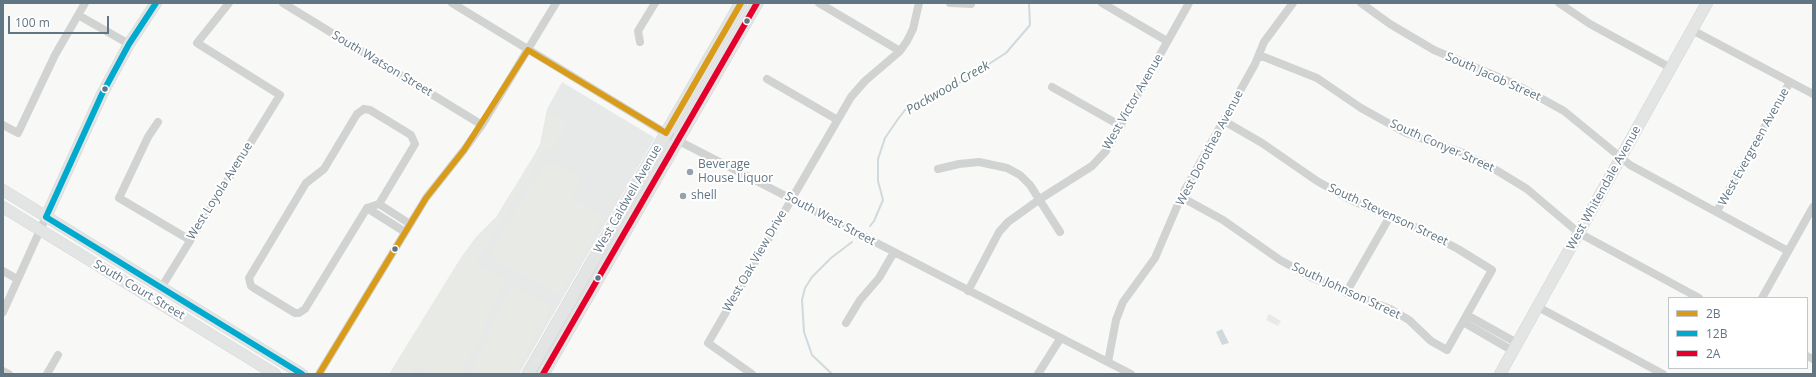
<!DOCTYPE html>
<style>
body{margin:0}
#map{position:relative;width:1816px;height:377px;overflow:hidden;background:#f8f8f7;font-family:"Open Sans",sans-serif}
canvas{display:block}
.frame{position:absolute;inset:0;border:4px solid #617583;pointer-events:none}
.legend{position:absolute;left:1668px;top:297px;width:140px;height:72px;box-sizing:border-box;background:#fff;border:1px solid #c0c8cd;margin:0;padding:5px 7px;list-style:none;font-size:12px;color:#617583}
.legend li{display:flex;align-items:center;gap:8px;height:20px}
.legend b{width:20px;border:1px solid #c0c8cd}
.scale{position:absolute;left:8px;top:16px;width:101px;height:18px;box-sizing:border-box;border:2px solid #617583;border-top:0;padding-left:5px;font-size:12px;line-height:14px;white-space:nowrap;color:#617583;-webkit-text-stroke:3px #fff;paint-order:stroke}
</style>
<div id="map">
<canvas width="1816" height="377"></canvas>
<div class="frame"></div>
<ul class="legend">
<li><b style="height:5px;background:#d99c1a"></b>2B</li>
<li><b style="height:5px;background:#00a9ce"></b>12B</li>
<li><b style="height:5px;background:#e4002b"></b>2A</li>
</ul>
<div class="scale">100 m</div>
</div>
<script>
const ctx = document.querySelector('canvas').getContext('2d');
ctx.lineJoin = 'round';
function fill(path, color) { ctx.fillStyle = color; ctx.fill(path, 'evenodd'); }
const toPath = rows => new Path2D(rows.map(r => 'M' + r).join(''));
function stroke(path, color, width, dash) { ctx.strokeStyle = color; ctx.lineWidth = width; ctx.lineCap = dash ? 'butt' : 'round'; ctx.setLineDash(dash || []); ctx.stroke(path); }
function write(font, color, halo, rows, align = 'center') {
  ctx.font = font + ' "Open Sans",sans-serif'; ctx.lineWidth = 4; ctx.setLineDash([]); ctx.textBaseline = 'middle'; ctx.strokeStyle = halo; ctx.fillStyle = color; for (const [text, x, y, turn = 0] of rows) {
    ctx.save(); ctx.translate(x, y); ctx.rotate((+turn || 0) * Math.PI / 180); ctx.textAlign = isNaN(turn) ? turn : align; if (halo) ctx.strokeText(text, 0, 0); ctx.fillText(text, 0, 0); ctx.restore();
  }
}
fill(toPath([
 [562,82,655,138,519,374,389,374,460,259,476,237,496,217,533,157,540,144,547,109]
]), '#e7e9e9');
fill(toPath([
 [549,111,567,123,550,151,545,148,475,263,503,279,503,286,489,313,478,343,459,374,434,374,416,364,409,374,390,374,460,261,498,217,537,153,542,142],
 [552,163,582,179,571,197,603,218,560,293,556,293,493,258,491,252,544,165],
 [514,286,549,306,551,309,514,374,468,374,485,345,495,317],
 [1269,314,1281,321,1278,326,1266,320]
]), '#e8ebe5');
fill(toPath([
 [1222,329,1229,343,1222,345,1216,332]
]), '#d0d9dc');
stroke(toPath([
 [870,226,874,221,883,200,878,181,878,159,885,138,898,119,905,110,925,99,948,90,1006,53,1030,25,1029,3],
 [832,374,812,355,804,332,802,300,805,288,812,277,831,258,852,242]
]), '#d0d9dc', 2);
const secondary = toPath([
 [3,190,302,374],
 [3,207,275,374],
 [46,217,102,94,129,44,156,3],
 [1500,374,1707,3]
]);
const primary = toPath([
 [528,374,741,3],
 [543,374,757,3]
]);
stroke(secondary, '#d4d6d6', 12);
stroke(primary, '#d3d5d6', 13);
stroke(toPath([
 [283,3,482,125],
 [452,3,677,140,1131,374],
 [819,3,900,51],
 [950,3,971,4],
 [1102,3,1167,41],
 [1361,3,1390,24,1434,50,1517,85,1564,111,1630,165,1788,251],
 [1559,3,1590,24,1671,68],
 [78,15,129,44],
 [1692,30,1813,94],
 [640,42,638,31,655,3],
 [1259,55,1317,78,1361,108,1406,133,1463,153,1496,170,1527,189,1579,233,1699,298],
 [767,79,836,119],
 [1052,87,1121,126],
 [364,109,370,110,411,135,415,144,379,204,367,208,305,309,299,313,295,313,254,288,251,286,249,278,306,183,324,169,357,114,364,109],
 [158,122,148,137,119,198,190,240],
 [3,125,18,133,55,55,85,3],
 [938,169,959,164,979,162,1007,168,1020,175,1030,185,1060,232],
 [1181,197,1223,220,1280,260,1313,278,1390,309,1409,320,1431,341,1447,350,1492,270,1458,249,1422,230,1351,200,1317,181,1262,143,1224,121],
 [379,204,410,224],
 [367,208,405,232],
 [1717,211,1790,82],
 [3,271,17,279],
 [161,288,280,95,197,43,229,3],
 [968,291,999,232,1008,222,1040,199,1092,166,1106,151,1189,3],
 [1346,293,1389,218],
 [1762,298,1813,207],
 [1538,307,1663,374],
 [3,312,46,217],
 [1467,315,1517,343],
 [1463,322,1513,351],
 [846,323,860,300,879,278,894,252],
 [1807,356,1813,359],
 [1108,362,1116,320,1123,302,1155,258,1181,197,1255,64,1264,42,1293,3],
 [3,371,9,374],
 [47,374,58,355],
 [319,374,426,198,464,150,482,125,556,3],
 [752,374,708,343,851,97,865,81,900,51,907,41,913,29,919,3],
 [1038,374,1060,339]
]), '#d1d3d3', 8);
stroke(secondary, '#e3e4e4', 11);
stroke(primary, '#e3e4e4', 12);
stroke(toPath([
 [319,374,426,198,464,150,528,50,666,133,741,3]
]), '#d99c1a', 6);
stroke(toPath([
 [156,3,129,44,102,94,46,217,302,374]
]), '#00a9ce', 6);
stroke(toPath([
 [543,374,757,3]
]), '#e4002b', 6);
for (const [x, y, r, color] of [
 [747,21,3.5,"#617583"],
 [105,89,3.5,"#617583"],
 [690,172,4,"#96a3ac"],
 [683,196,4,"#96a3ac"],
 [395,249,3.5,"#617583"],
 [598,278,3.5,"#617583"]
]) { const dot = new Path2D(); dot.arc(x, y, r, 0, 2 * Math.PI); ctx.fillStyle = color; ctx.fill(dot); stroke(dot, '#fff', 1.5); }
write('12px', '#617583', '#fff', [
 ["South Watson Street",382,64,31],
 ["South Jacob Street",1493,77,24],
 ["West Victor Avenue",1133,102,-60],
 ["South Conyer Street",1442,146,24],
 ["West Evergreen Avenue",1754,147,-61],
 ["West Dorothea Avenue",1210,148,-62],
 ["West Whitendale Avenue",1604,188,-61],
 ["West Loyola Avenue",220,191,-58],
 ["West Caldwell Avenue",628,199,-60],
 ["South Stevenson Street",1388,215,25],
 ["South West Street",830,219,28],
 ["West Oak View Drive",755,261,-60],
 ["South Court Street",139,290,31],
 ["South Johnson Street",1346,291,25]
]);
write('12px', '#617583', '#fff', [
 ["Beverage",698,165],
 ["House Liquor",698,179],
 ["shell",691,196]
], 'left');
write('italic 13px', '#5c767d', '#fff', [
 ["Packwood Creek",948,88,-30]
]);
</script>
